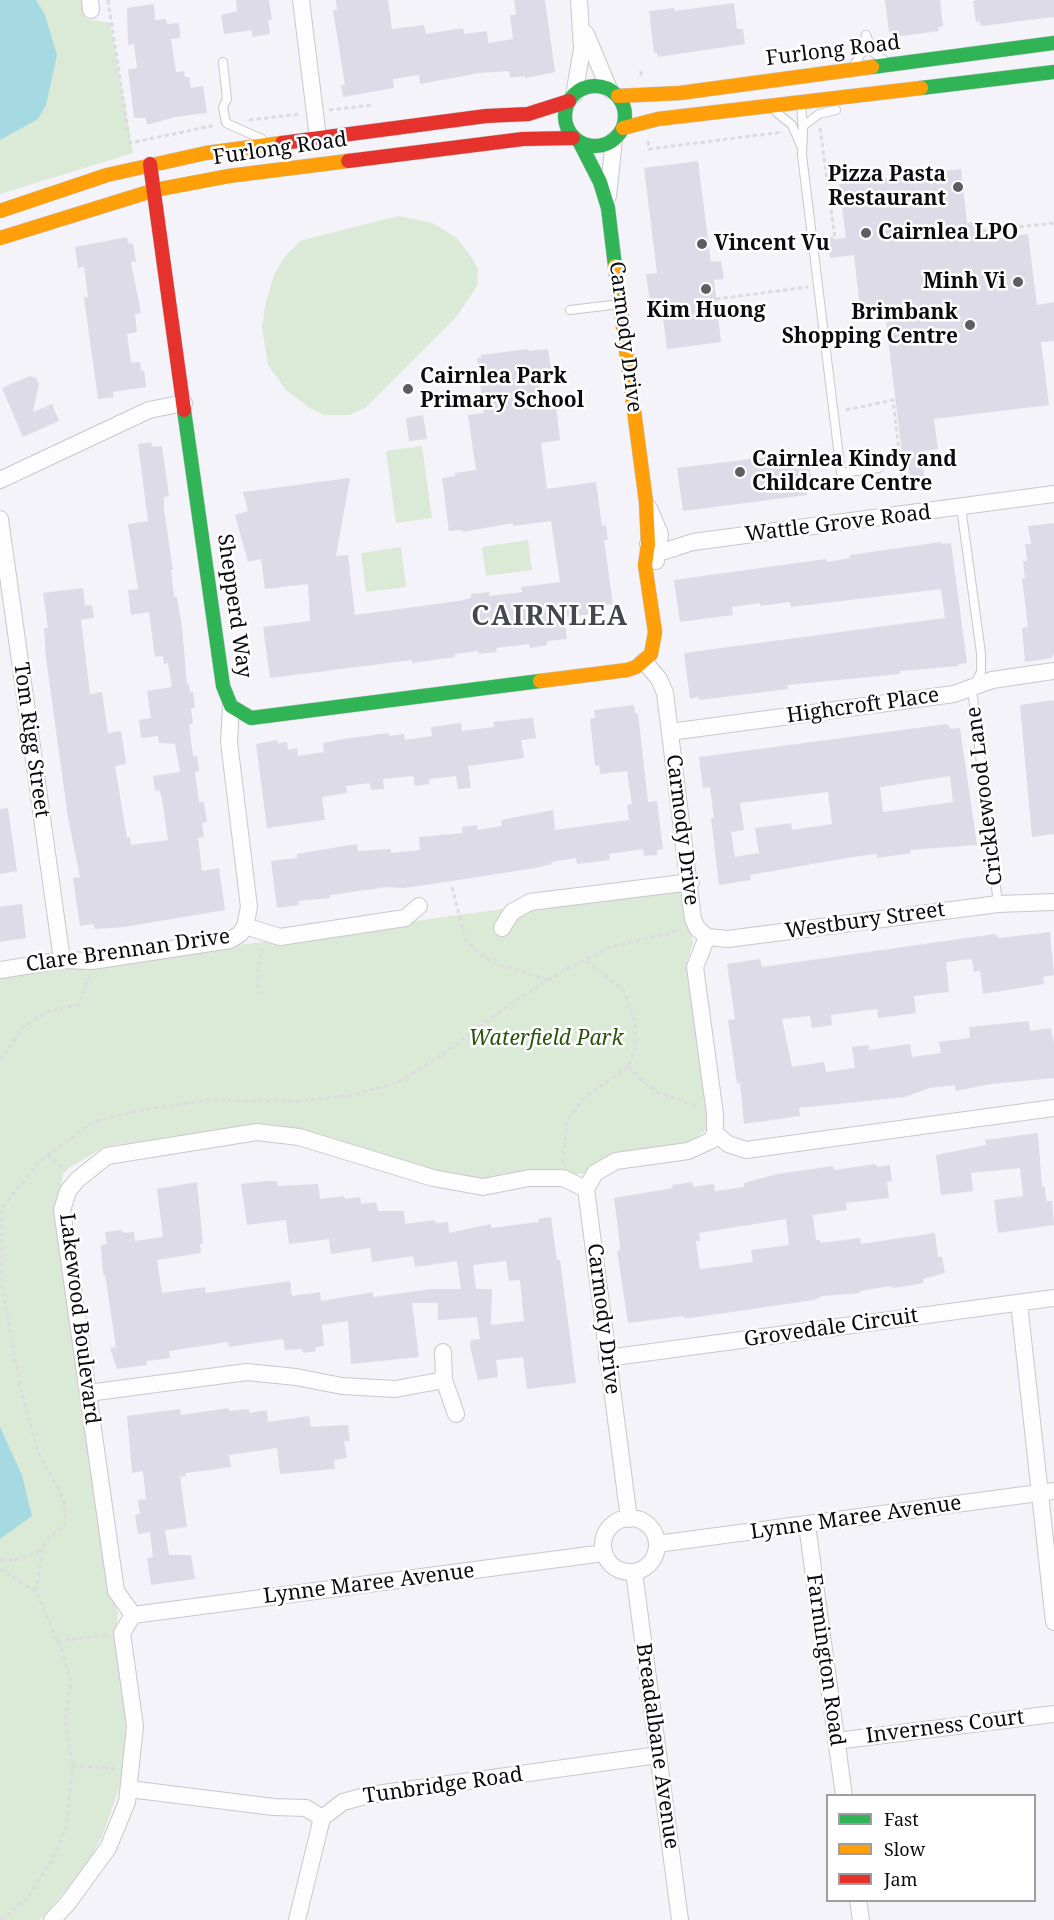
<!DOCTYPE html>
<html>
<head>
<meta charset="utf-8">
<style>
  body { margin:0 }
  #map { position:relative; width:1054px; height:1920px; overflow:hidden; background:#f3f3f9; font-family:"Noto Serif",serif }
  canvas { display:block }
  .legend { position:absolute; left:826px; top:1794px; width:210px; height:108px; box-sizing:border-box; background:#fff; border:2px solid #9e9e9f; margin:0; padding:8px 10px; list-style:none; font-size:18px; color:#0c0c10 }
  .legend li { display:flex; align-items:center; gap:12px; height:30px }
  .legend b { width:30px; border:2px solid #9e9e9f }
</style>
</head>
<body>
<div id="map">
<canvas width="1054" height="1920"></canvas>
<ul class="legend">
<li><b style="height:8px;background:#30b455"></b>Fast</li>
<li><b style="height:8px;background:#ff9f0a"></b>Slow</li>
<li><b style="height:8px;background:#e5322d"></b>Jam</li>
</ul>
</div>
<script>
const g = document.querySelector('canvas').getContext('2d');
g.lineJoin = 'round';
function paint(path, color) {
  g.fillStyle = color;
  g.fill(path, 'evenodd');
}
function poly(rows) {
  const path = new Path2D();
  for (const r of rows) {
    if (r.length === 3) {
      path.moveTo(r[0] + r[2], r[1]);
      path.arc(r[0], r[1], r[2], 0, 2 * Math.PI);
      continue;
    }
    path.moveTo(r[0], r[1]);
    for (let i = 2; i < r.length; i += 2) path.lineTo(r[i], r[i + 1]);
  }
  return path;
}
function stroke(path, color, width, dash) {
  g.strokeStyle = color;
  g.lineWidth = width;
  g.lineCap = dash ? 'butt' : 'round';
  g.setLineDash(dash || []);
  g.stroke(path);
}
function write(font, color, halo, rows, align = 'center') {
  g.font = font + ' "Noto Serif",serif';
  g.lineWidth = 5;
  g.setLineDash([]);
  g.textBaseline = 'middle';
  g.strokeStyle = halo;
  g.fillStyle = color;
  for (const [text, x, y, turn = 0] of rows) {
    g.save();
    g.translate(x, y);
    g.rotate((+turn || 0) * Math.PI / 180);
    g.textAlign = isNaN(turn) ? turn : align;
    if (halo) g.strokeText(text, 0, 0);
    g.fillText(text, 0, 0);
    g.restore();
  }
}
paint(poly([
  [0,0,83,0,86,19,110,23,133,153,0,194],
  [398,216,432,223,457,238,474,261,478,269,477,286,457,316,365,408,349,415,325,415,311,409,286,390,268,365,262,327,266,301,274,275,285,256,300,241],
  [422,446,432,518,396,523,386,451],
  [528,540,532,570,486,576,482,547],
  [401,547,406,587,366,592,361,553],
  [684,884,693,943,687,962,709,1122,706,1130,689,1142,616,1154,585,1174,527,1173,485,1181,438,1172,255,1124,104,1147,64,1171,56,1209,106,1579,118,1613,115,1639,126,1713,127,1765,104,1832,86,1867,40,1920,0,1920,0,978]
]), '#dbe9d7');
paint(poly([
  [0,0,36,0,45,15,57,55,46,105,38,119,0,140],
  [0,1427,22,1475,32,1516,0,1539]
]), '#a6dae3');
paint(poly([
  [236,0,269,0,272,20,268,20,270,34,252,37,252,30,224,34,221,15,237,11],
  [336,0,388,0,392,29,424,25,426,34,463,28,464,34,487,31,488,43,513,39,510,15,516,15,514,0,545,0,555,72,525,78,525,76,510,78,509,71,479,73,420,84,419,75,393,79,394,88,343,97,341,85,345,85,333,10,337,10],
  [885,0,940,0,943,26,938,27,939,31,894,37,893,32,889,32],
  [977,0,1054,0,1054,17,981,26,980,21,976,22,973,1],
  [734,3,737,29,743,29,745,44,658,57,657,53,654,53,649,11,674,8,675,11],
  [154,4,155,20,166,19,167,24,179,23,180,38,171,39,176,72,184,71,185,77,189,77,191,88,203,86,207,113,175,117,147,125,146,118,134,118,128,69,137,68,134,44,128,45,127,8],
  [698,161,711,262,721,261,724,279,714,280,721,342,667,349,661,302,650,303,646,274,657,273,644,168],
  [961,169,967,223,981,221,983,240,1028,234,1037,305,1054,302,1054,341,1041,342,1049,405,934,419,938,449,921,451,925,484,911,486,907,453,902,453,884,306,860,309,854,255,830,258,828,240,846,238,839,184],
  [127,237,128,243,133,244,136,262,131,262,141,313,135,314,137,332,127,334,131,363,140,362,141,371,144,370,146,387,113,392,114,397,98,399,84,298,88,297,84,267,78,268,75,247],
  [528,349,529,351,548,349,551,369,538,371,543,408,556,406,560,440,541,443,547,489,596,482,602,526,606,525,608,540,604,540,613,604,599,606,599,613,564,617,567,639,547,641,547,645,530,648,529,644,496,648,497,652,479,654,478,651,455,654,455,657,412,663,412,660,270,678,263,627,310,621,308,584,265,589,261,559,248,562,235,515,248,511,243,492,350,478,336,556,348,555,355,615,459,601,471,598,471,594,489,592,489,596,522,592,521,587,560,582,551,521,513,526,513,523,463,532,462,530,449,531,442,478,455,476,455,473,476,470,468,415,484,413,477,358,481,358,481,355],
  [30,376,36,378,39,384,33,412,52,404,59,421,23,437,2,388],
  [423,415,427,439,409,441,406,418],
  [151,442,152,447,162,446,169,496,164,497,164,510,173,570,171,570,174,597,177,597,182,627,187,684,189,684,190,692,193,692,195,708,191,708,193,724,189,724,193,756,197,756,199,771,195,772,199,802,204,802,207,822,202,823,204,837,198,838,202,871,219,868,225,910,124,927,95,929,93,924,80,926,73,878,80,877,68,818,46,658,44,628,48,628,43,593,83,588,85,606,92,605,94,618,81,620,90,694,102,692,108,733,121,731,126,764,115,766,127,838,130,837,131,845,168,840,162,799,159,790,155,791,153,776,180,772,175,744,159,743,158,736,141,738,139,720,151,718,147,691,172,687,168,663,164,664,163,656,155,657,149,612,131,615,128,590,138,589,128,524,148,521,138,444],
  [808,452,812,486,806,487,807,495,683,511,677,468],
  [1054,523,1054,653,1052,658,1025,662,1022,628,1028,627,1022,578,1025,578,1023,561,1027,561,1025,544,1031,544,1028,526],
  [941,542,941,544,951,543,967,663,958,664,959,666,900,671,900,674,787,685,788,689,699,700,699,697,690,699,684,653,945,618,941,589,791,607,790,602,760,606,760,603,732,607,733,615,680,622,674,580,826,559,827,562,839,560,850,558,850,555],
  [1054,700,1054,834,1032,837,1020,705],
  [634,705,635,713,638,713,648,802,657,801,663,849,657,850,657,855,644,856,643,849,609,854,610,860,577,864,576,858,551,862,552,864,535,868,452,881,404,888,387,887,330,895,330,898,298,901,299,905,277,908,271,861,297,858,297,854,357,844,358,851,391,849,391,853,420,850,419,837,463,833,462,827,477,825,477,830,502,826,501,820,553,810,555,830,629,820,627,805,632,804,627,771,600,774,599,765,595,766,590,719,595,718,594,710],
  [533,718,536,738,521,740,524,758,468,766,471,788,458,789,456,776,429,779,429,784,415,786,413,776,383,779,384,789,371,790,370,783,346,786,347,793,322,797,325,820,267,828,256,744,277,740,278,743,287,742,288,750,297,748,298,756,324,752,323,743,343,739,389,733,389,736,404,734,405,740,432,736,431,727,461,723,462,731,494,727,493,722],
  [947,724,951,729,960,728,977,845,910,850,911,853,877,858,877,854,852,857,750,875,751,880,719,885,711,818,714,818,710,787,703,788,699,757],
  [950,776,953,802,883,812,880,787],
  [828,792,832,824,792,830,791,823,755,828,759,853,735,857,731,832,744,830,740,803],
  [8,808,17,871,0,874,0,809],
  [22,904,26,938,0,942,0,907],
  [1050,932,1054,975,1043,977,1044,984,983,994,980,971,974,972,972,959,946,962,949,992,914,996,916,1013,878,1018,877,1009,831,1015,832,1025,812,1028,810,1016,782,1019,792,1067,824,1062,826,1072,855,1068,852,1047,869,1045,869,1050,910,1044,912,1057,941,1053,939,1042,970,1038,969,1027,1029,1021,1030,1031,1051,1028,1054,1043,1054,1078,991,1084,955,1091,955,1085,929,1088,905,1097,799,1108,800,1116,744,1124,740,1083,737,1084,728,1020,735,1019,727,964,760,959,762,967,995,934,999,938],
  [1038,1133,1042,1187,1045,1186,1046,1201,1052,1201,1054,1225,998,1233,994,1200,1023,1196,1020,1168,971,1173,973,1191,941,1195,936,1155,986,1145,985,1140],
  [876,1164,877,1167,890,1165,892,1181,887,1182,889,1198,846,1203,847,1210,813,1215,816,1240,820,1240,820,1243,860,1238,861,1244,935,1233,938,1257,942,1257,945,1273,923,1279,924,1283,907,1286,892,1288,892,1286,860,1291,860,1293,822,1296,814,1300,690,1318,684,1318,684,1316,628,1323,617,1251,620,1250,619,1236,614,1198,673,1188,672,1185,692,1182,693,1187,714,1184,715,1191,744,1187,744,1183,777,1174,833,1166,834,1170],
  [786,1219,789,1245,751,1250,753,1262,700,1269,696,1241,700,1241,699,1233],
  [265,1181,277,1181,278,1186,318,1184,320,1199,344,1196,345,1199,360,1197,361,1204,376,1202,378,1211,404,1211,405,1224,435,1220,435,1223,448,1222,449,1233,491,1224,491,1228,539,1222,538,1219,551,1217,557,1260,560,1260,576,1383,527,1389,523,1357,496,1360,498,1377,478,1380,470,1346,471,1340,480,1339,477,1317,438,1320,438,1303,412,1303,419,1357,351,1364,348,1321,322,1325,324,1346,315,1347,316,1351,303,1353,302,1349,285,1350,283,1339,229,1347,228,1342,169,1351,170,1358,147,1361,147,1365,117,1369,110,1348,116,1347,105,1275,103,1275,101,1245,107,1244,105,1232,122,1230,123,1233,134,1232,135,1241,163,1237,157,1189,197,1182,203,1244,200,1244,201,1253,157,1260,162,1293,205,1287,206,1293,290,1281,292,1296,320,1292,321,1301,373,1292,373,1297,432,1289,461,1289,457,1261,415,1267,413,1256,372,1262,370,1248,331,1254,329,1239,289,1244,286,1220,247,1225,241,1184],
  [506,1261,509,1281,520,1280,524,1321,491,1325,492,1289,476,1289,473,1265],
  [229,1408,229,1411,249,1409,249,1413,267,1410,268,1422,309,1416,311,1427,348,1425,350,1441,344,1441,347,1458,334,1460,335,1469,280,1474,277,1448,229,1455,231,1467,186,1473,186,1476,180,1477,187,1527,165,1530,169,1555,191,1555,195,1579,151,1585,147,1558,153,1557,150,1532,138,1534,135,1515,140,1514,138,1500,146,1499,143,1471,132,1473,127,1416,180,1409,181,1415]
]), '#dcdbe7');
const lane = poly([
  [866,35,874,53,885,61],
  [223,62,227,99,223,107,226,123,262,139],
  [853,67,862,52,866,35],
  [801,104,803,132,802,155,841,473,879,468],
  [776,112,792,125,801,146],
  [803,126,819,114,836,110],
  [570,310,620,304],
  [961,507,981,653,981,672,972,689,998,904]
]);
const street = poly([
  [90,0,91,10],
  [301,0,318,138],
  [586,34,609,89],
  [574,95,582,49,579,0],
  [608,196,614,140],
  [0,480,149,410,184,403],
  [649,508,660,534,656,561],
  [0,519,62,960],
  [648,544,659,551,665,551,693,542,1054,494],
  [670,732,954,694,992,680,1054,671],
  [245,926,280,937,405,918,419,906],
  [502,928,512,912,530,902,691,882],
  [707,937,728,939,998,904,1054,902],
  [0,970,62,960,92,961,230,940,240,934,245,926,249,907,229,742,231,706],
  [715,1133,728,1144,746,1150,1054,1108],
  [1019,1303,1054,1622],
  [443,1352,444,1380,456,1414],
  [607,1358,1054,1298],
  [88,1393,247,1372,296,1377,342,1386,395,1389,444,1380],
  [630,1545,27],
  [629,1519,586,1189,595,1173,616,1161,688,1151,712,1140,715,1133,715,1114,695,967,707,937,697,928,693,919,665,693,659,679,644,661],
  [807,1525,844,1796],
  [657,1544,1054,1491],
  [634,1572,680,1920],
  [133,1615,604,1553],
  [836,1741,1054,1714],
  [129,1789,274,1807,306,1808,322,1818,343,1802,369,1795,658,1755],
  [858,1900,861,1920],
  [52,1920,68,1903,108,1848,127,1802,135,1726,122,1633,133,1615,116,1591,62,1210,68,1191,77,1180,107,1156,257,1132,299,1137,433,1178,483,1187,529,1178,563,1178,586,1189],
  [297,1920,322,1818]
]);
const fast = poly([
  [872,67,1054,43],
  [595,116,30],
  [921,88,1054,72],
  [580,143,600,182,608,208,615,266],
  [184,410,223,686,231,706,251,718,540,681]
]);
const slow = poly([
  [618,96,680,93,872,67],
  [623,128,658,119,921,88],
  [0,211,107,175,206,153,282,143],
  [0,238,155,190,229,176,348,161],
  [540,681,627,670,636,667,651,654,655,632,645,565,648,544,646,502,615,266]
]);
const jam = poly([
  [282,143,486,116,528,114,569,101],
  [348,161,523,139,573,138],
  [150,164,184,410]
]);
stroke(lane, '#c8c8cc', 10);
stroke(street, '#c8c8cc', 18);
stroke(fast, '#c8c8cc', 15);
stroke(slow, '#c8c8cc', 15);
stroke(jam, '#c8c8cc', 15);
stroke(poly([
  [108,0,130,143,216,125],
  [641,71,641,78],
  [329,110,373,105],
  [249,120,299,114],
  [820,128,835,238,824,240],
  [648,141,649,149,783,132],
  [982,231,1054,223],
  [716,299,808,287],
  [846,410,893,400,904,493],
  [452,887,465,938,477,951,492,962,548,980],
  [259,995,257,972,262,949],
  [0,1060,24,1026,47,1012,79,1004,89,977],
  [629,1066,640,1079,657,1092,698,1107],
  [47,1155,66,1171],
  [563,1163,567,1120,584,1098,629,1066,635,1048,635,1021,624,991,586,960],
  [0,1560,16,1560,37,1553,42,1547],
  [0,1569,36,1592],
  [57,1641,108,1635],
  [73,1765,116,1769],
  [1,1920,26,1900,54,1857,66,1828,73,1765,65,1722,71,1682,62,1651,36,1592,44,1543,65,1524,64,1500,38,1452,21,1390,2,1285,2,1208,40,1161,93,1122,141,1110,207,1100,295,1101,350,1096,398,1082,442,1055,506,1007,561,972,608,948,681,930]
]), '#dcdcdf', 3, [4.5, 3]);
stroke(lane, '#fdfdfe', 8);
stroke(street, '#fdfdfe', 16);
stroke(fast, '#30b455', 14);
stroke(slow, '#ff9f0a', 14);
stroke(jam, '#e5322d', 14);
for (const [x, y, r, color] of [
  [958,187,6,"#5d5d62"],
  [866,233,6,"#5d5d62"],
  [702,244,6,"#5d5d62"],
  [1018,282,6,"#5d5d62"],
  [706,289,6,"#5d5d62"],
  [970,325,6,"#5d5d62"],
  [408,389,6,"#5d5d62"],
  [740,472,6,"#5d5d62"]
]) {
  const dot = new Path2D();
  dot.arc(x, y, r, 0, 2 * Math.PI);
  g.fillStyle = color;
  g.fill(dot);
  stroke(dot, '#fff', 2);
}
write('21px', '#0c0c10', '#fff', [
  ["Furlong Road",833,51,-7],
  ["Furlong Road",280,149,-8],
  ["Carmody Drive",625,337,83],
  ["Wattle Grove Road",838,524,-7],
  ["Shepperd Way",234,606,82],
  ["Highcroft Place",863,706,-8],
  ["Tom Rigg Street",31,740,82],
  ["Cricklewood Lane",985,796,-97],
  ["Carmody Drive",682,830,83],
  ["Westbury Street",865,921,-8],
  ["Clare Brennan Drive",128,951,-8],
  ["Lakewood Boulevard",79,1319,83],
  ["Carmody Drive",603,1319,83],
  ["Grovedale Circuit",831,1328,-8],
  ["Lynne Maree Avenue",856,1518,-8],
  ["Lynne Maree Avenue",369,1584,-7],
  ["Farmington Road",825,1660,82],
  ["Inverness Court",945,1727,-7],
  ["Breadalbane Avenue",657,1746,82],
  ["Tunbridge Road",443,1786,-8]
]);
write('bold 21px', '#0c0c10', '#fff', [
  ["Pizza Pasta",946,175,"right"],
  ["Restaurant",946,199,"right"],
  ["Cairnlea LPO",878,233],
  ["Vincent Vu",714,244],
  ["Minh Vi",1006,282,"right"],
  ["Kim Huong",706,311,"center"],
  ["Brimbank",958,313,"right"],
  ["Shopping Centre",958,337,"right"],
  ["Cairnlea Park",420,377],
  ["Primary School",420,401],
  ["Cairnlea Kindy and",752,460],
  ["Childcare Centre",752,484]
], 'left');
write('italic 21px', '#2c530e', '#fff', [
  ["Waterfield Park",546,1039]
]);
g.letterSpacing = '1.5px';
write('bold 27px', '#45464f', '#fff', [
  ["CAIRNLEA",550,617]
]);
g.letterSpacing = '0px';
</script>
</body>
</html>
